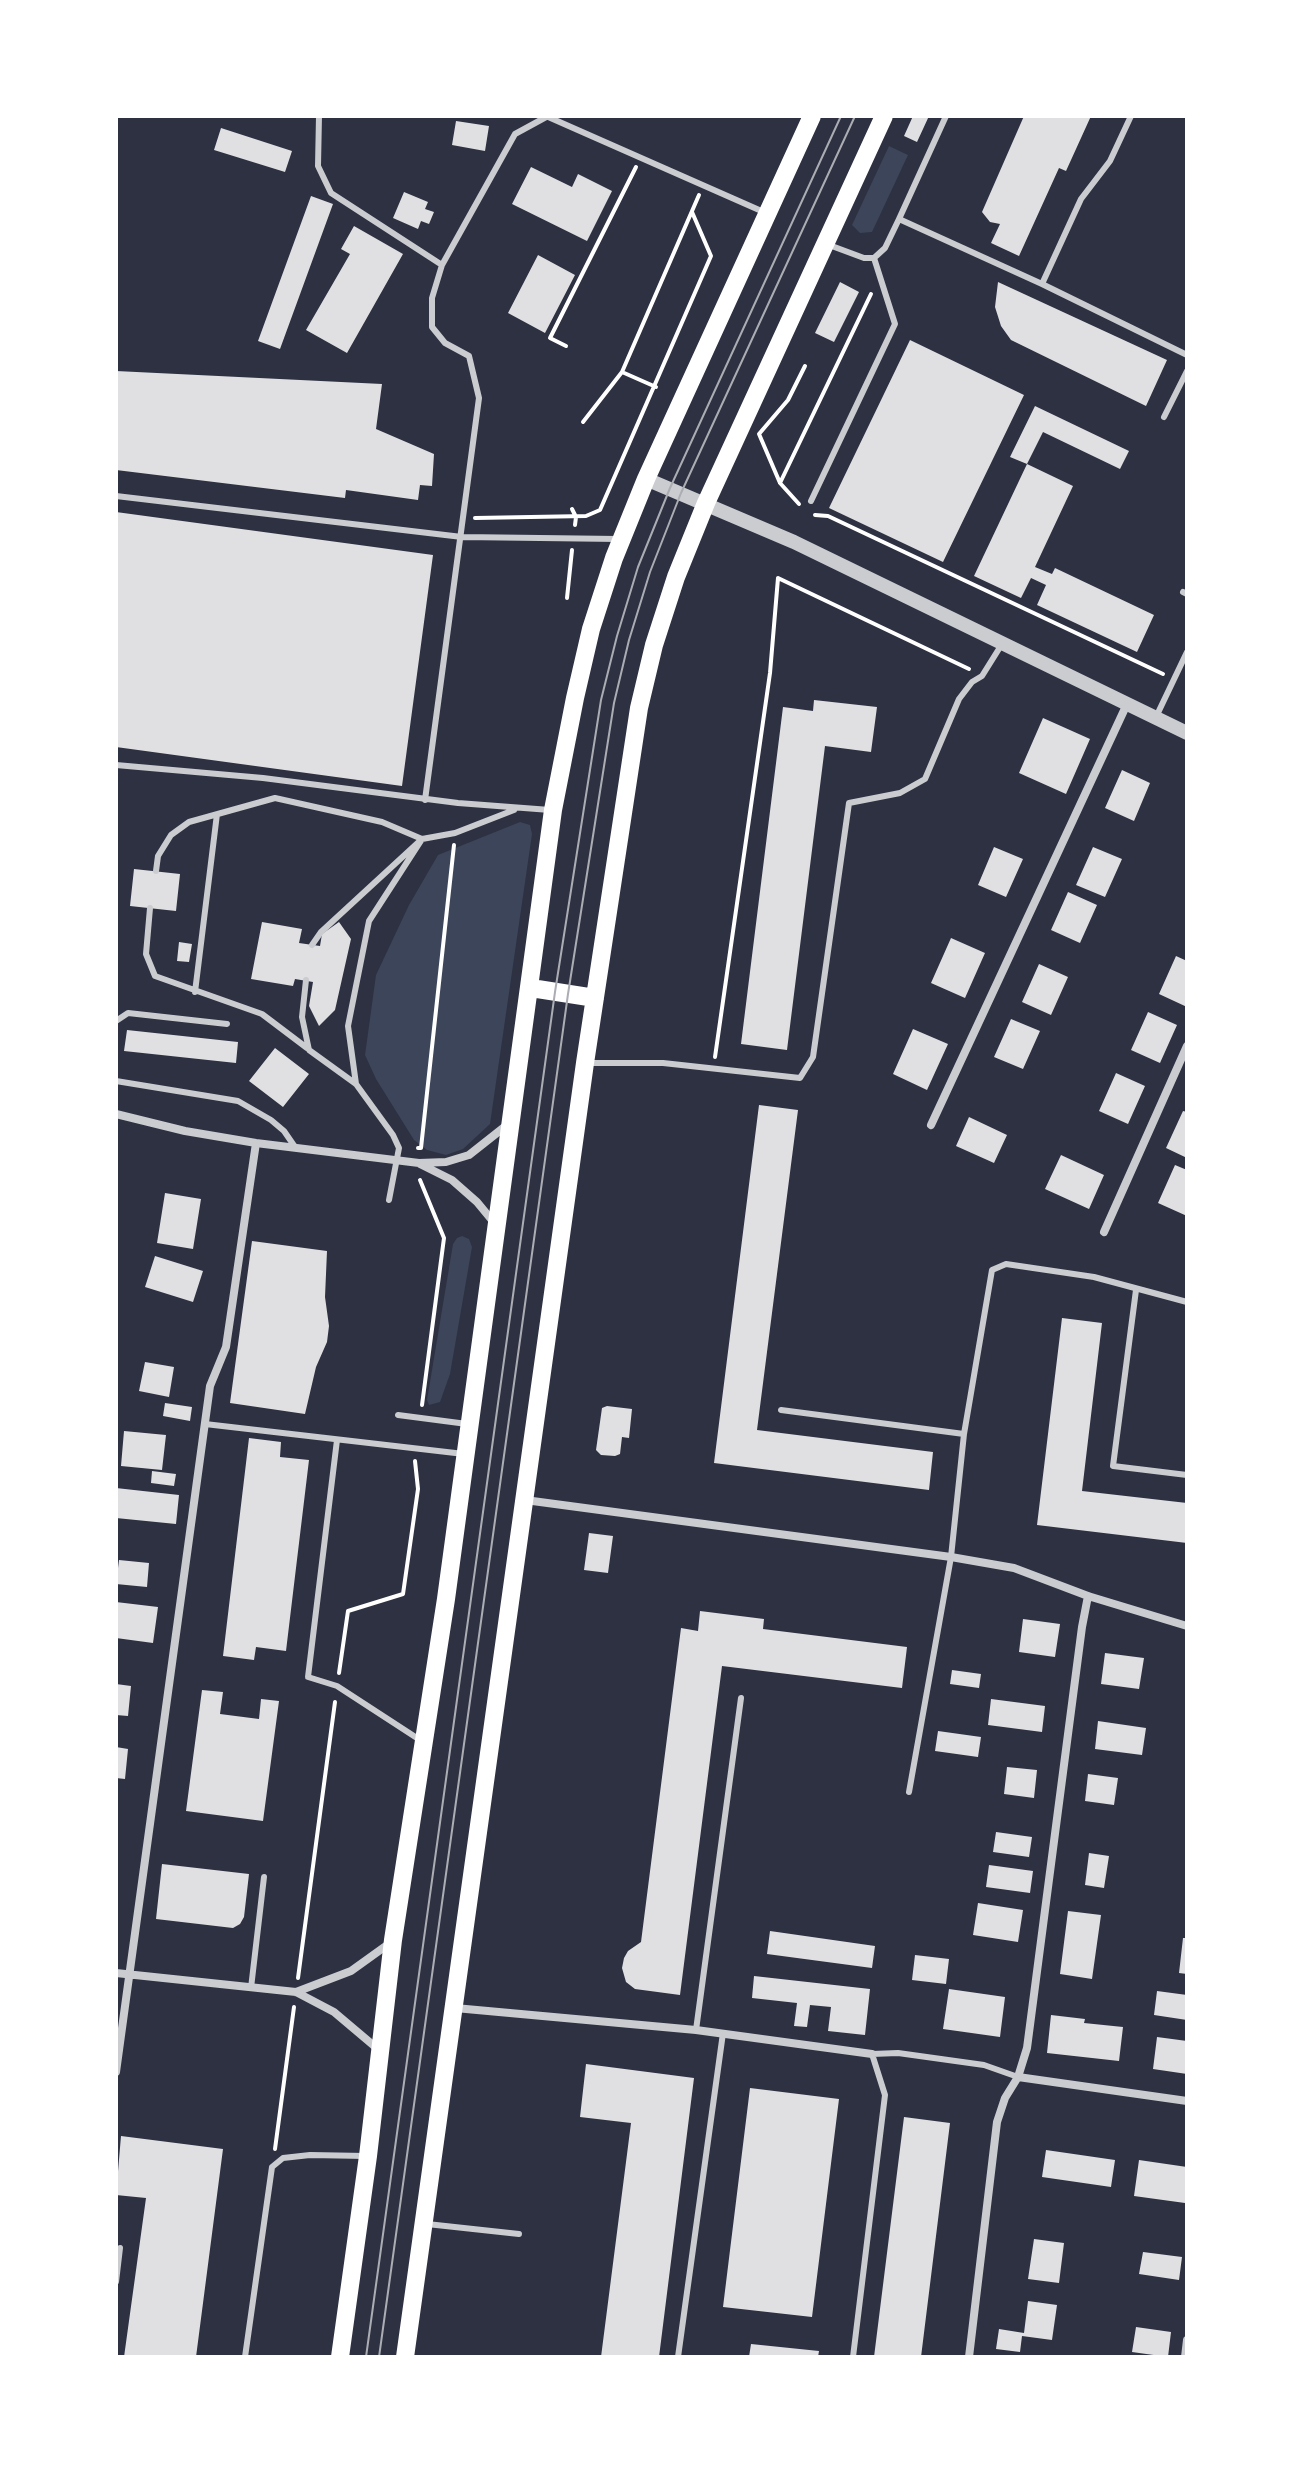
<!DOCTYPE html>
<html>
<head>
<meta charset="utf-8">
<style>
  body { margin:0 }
  #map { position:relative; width:1303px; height:2473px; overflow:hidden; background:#2d3142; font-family:"Open Sans",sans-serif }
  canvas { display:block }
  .frame { position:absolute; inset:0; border:118px solid #fff; pointer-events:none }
</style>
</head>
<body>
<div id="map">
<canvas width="1303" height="2473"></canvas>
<div class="frame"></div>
</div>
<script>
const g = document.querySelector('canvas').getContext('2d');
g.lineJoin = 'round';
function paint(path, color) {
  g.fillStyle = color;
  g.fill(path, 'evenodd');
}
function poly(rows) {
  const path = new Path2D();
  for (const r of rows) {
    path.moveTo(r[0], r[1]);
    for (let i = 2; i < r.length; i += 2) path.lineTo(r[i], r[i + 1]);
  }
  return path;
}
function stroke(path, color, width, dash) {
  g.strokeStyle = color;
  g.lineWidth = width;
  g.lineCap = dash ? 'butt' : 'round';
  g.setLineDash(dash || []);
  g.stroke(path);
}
paint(poly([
  [889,146,908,155,872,232,860,233,852,225],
  [520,822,530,825,532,834,490,1124,463,1149,446,1155,427,1150,414,1140,376,1079,365,1055,376,975,409,905,438,855],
  [462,1236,469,1239,472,1247,450,1374,440,1402,429,1405,427,1400,453,1244,457,1238]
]), '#3c4559');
paint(poly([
  [913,116,929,116,917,142,904,136],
  [1024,116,1091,116,1066,171,1059,168,1019,256,991,243,1000,224,990,222,982,212],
  [456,121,489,126,485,151,452,145],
  [221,128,292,151,285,172,214,150],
  [531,167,572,187,578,174,612,191,587,241,512,204],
  [404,192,428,202,425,209,434,212,429,224,421,221,418,229,393,218],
  [311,196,333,204,280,349,258,341],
  [354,226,403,254,347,353,306,330,350,254,341,249],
  [538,255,575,275,545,333,508,313],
  [840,282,859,292,834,342,815,333],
  [998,282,1167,360,1146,406,1011,340,1001,326,995,307],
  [910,340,1024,395,943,562,829,508],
  [116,371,382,384,376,429,434,454,432,486,420,485,418,500,346,490,345,498,116,470],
  [1035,406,1129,451,1120,469,1043,432,1027,464,1010,457],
  [1027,464,1073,486,1035,567,1052,574,1055,568,1154,615,1137,652,1037,605,1046,585,1031,578,1021,598,974,576],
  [116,512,433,555,402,786,116,747],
  [814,700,877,707,871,752,825,746,787,1050,741,1044,783,707,813,711],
  [1043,718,1090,739,1066,794,1019,773],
  [1122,770,1150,783,1134,821,1105,808],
  [994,847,1023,859,1006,897,978,885],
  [1093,847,1122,859,1105,897,1076,885],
  [134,869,180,874,176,911,130,906],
  [1068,892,1097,905,1080,943,1051,930],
  [262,922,302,929,299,943,320,946,322,934,339,922,351,939,335,1010,319,1026,309,1006,313,982,295,979,293,986,251,979],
  [951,938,985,953,965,998,931,983],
  [179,942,192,944,189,962,177,961],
  [1176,956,1187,961,1187,1007,1159,994],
  [1039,964,1068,977,1051,1015,1022,1002],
  [1148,1012,1177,1025,1160,1063,1131,1050],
  [1011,1019,1040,1031,1023,1069,994,1057],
  [913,1029,948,1044,927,1090,893,1074],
  [127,1030,238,1042,236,1063,124,1051],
  [275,1048,309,1074,283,1107,249,1081],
  [1116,1073,1145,1086,1128,1124,1099,1111],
  [759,1105,798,1110,757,1430,933,1452,929,1490,714,1463],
  [1183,1111,1187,1112,1187,1158,1166,1148],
  [969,1117,1007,1135,994,1163,956,1146],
  [1061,1155,1104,1175,1089,1209,1045,1189],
  [1175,1165,1187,1170,1187,1216,1158,1203],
  [165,1193,201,1199,193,1249,157,1243],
  [252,1241,327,1251,325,1297,329,1326,327,1342,316,1367,305,1414,230,1403],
  [155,1256,203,1271,193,1302,145,1287],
  [1062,1318,1102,1323,1082,1491,1187,1503,1187,1543,1037,1525],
  [145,1362,174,1367,169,1397,139,1391],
  [165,1403,192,1407,190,1421,163,1416],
  [607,1406,632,1409,629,1438,622,1437,620,1454,615,1456,601,1455,596,1450,602,1408],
  [124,1431,166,1435,162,1470,121,1466],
  [249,1438,281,1442,280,1457,309,1460,286,1651,256,1647,254,1660,223,1656],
  [152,1471,176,1474,174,1486,151,1483],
  [116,1488,179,1495,176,1524,116,1518],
  [589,1533,613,1536,608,1573,584,1570],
  [119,1560,149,1563,147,1587,116,1584],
  [116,1602,158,1607,153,1643,116,1638],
  [700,1611,764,1619,763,1629,907,1647,902,1688,722,1666,680,1995,635,1989,626,1982,622,1968,624,1958,628,1951,641,1942,681,1628,698,1631],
  [1023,1619,1060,1624,1055,1657,1019,1652],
  [1105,1653,1144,1658,1139,1689,1101,1684],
  [952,1670,981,1674,979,1688,950,1684],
  [116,1684,131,1686,128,1716,116,1715],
  [202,1690,223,1692,220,1714,259,1719,261,1699,279,1701,263,1821,186,1811],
  [991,1699,1045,1706,1042,1732,988,1725],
  [1098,1721,1146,1728,1142,1755,1095,1749],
  [938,1731,981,1737,978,1757,935,1751],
  [116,1747,128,1749,125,1779,116,1778],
  [1007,1767,1037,1770,1034,1798,1004,1794],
  [1088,1774,1118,1778,1114,1805,1085,1801],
  [996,1832,1032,1837,1029,1857,993,1852],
  [1089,1853,1109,1856,1104,1888,1085,1885],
  [162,1864,249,1874,244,1917,240,1924,233,1928,156,1919],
  [989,1865,1033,1871,1030,1893,986,1887],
  [978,1903,1023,1910,1018,1942,973,1935],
  [1068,1911,1101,1915,1092,1979,1060,1974],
  [770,1931,875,1946,872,1968,767,1954],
  [1183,1938,1187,1938,1187,1974,1179,1973],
  [915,1955,949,1959,946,1984,912,1980],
  [754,1976,870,1989,865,2035,828,2031,831,2007,810,2005,807,2027,794,2026,797,2003,752,1998],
  [949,1989,1005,1997,1000,2037,943,2029],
  [1157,1991,1187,1995,1187,2020,1154,2015],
  [1051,2015,1085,2019,1084,2023,1123,2027,1119,2061,1047,2053],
  [1157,2037,1187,2041,1187,2074,1153,2069],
  [586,2064,694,2078,659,2357,601,2357,631,2123,580,2117],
  [750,2088,839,2099,812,2317,723,2307],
  [904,2117,950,2123,921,2357,874,2357],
  [121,2136,223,2149,196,2357,124,2357,146,2198,116,2195],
  [1046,2150,1115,2160,1111,2187,1042,2177],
  [1139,2160,1187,2167,1185,2203,1134,2196],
  [1034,2239,1064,2243,1059,2283,1028,2279],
  [1143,2252,1182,2257,1179,2280,1139,2274],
  [1028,2301,1057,2305,1052,2340,1022,2336,1020,2352,996,2349,999,2329,1024,2333],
  [1136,2327,1171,2332,1168,2357,1132,2352],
  [751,2344,819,2351,818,2357,749,2357]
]), '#e0e0e3');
stroke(poly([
  [566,346,550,338,636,167],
  [656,387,622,372,699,195],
  [583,422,622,372],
  [780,483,871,294],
  [799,504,780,483,759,434,788,400,805,366],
  [572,509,576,517,575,525],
  [815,515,828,516,1163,674],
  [475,518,586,516,600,510,711,256,692,212],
  [567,598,572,550],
  [715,1057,770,673,778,578,969,669],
  [418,1148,421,1148,454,845],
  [420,1180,444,1238,422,1405],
  [339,1673,348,1611,403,1594,418,1489,415,1461],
  [298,1978,335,1702],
  [275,2149,294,2007]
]), '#fff', 4);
stroke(poly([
  [319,116,318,166,331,193,442,265],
  [546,116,766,213],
  [899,219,946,116],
  [829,245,864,258,874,258,885,248,899,219,1042,284,1187,355],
  [1042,284,1081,199,1110,161,1131,116],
  [1164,417,1187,371],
  [116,496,462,537,618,539],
  [811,501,895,324,874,258],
  [1183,592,1187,594],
  [1156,717,1187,652],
  [116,765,263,778,458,803,550,810],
  [425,800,479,398,469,356,445,343,432,327,432,298,442,265,515,134,548,116],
  [156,871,158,856,171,835,189,822,275,798,382,822,422,839],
  [150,908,146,954,155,976,262,1014,307,1048],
  [312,945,321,932,422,839,455,833,514,810],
  [306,980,302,1017,309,1050,356,1084,393,1135,399,1148,389,1200],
  [195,992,217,814],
  [116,1021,128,1013,227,1024],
  [588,1063,663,1063,800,1078,813,1057,849,803,900,793,925,779,959,699,972,682,982,676,1002,644],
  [116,1081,238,1101,271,1120,284,1131,295,1147],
  [356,1084,348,1026,369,921,422,839],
  [1136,1290,1113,1466,1187,1475],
  [781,1410,964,1434],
  [398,1415,467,1424],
  [205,1424,464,1454],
  [337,1440,308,1677,337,1686,420,1740],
  [909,1792,951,1557,964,1434,992,1270,1006,1264,1094,1277,1187,1302],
  [251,1988,264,1877],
  [696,2030,741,1698],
  [427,2224,519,2234],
  [116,2282,120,2248],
  [245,2357,272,2167,283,2158,310,2155,366,2156],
  [678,2357,723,2033],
  [853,2357,885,2095,872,2054,898,2053,984,2065,1018,2077]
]), '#caccd0', 6);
stroke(poly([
  [116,1114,185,1131,256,1143,419,1163,446,1162,469,1155,507,1125],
  [931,1125,1127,704],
  [420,1164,452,1180,477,1202,496,1225],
  [1104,1232,1187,1046],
  [525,1500,951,1557,1014,1568,1088,1596,1187,1626],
  [116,1973,296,1992,334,2012,379,2050],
  [296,1992,351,1971,390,1943],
  [455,2008,696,2030,872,2054],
  [116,2072,210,1386,226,1347,256,1143],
  [1018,2077,1187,2101],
  [969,2357,997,2122,1005,2098,1018,2077,1027,2048,1082,1627,1088,1596],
  [1185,2357,1187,2340]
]), '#caccd0', 8);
stroke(poly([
  [646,479,794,542,1187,733]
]), '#caccd0', 14);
stroke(poly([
  [531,988,595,998],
  [340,2357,368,2156,393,1940,446,1599,553,810,575,698,591,629,614,558,646,479,812,116],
  [405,2357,585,1063,639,708,654,645,676,577,706,503,884,116]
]), '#fff', 18);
stroke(poly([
  [366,2357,555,992,601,700,617,636,638,567,670,488,841,116],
  [379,2357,568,994,614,703,629,640,650,572,681,493,855,116]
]), '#abadb3', 2);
</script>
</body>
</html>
